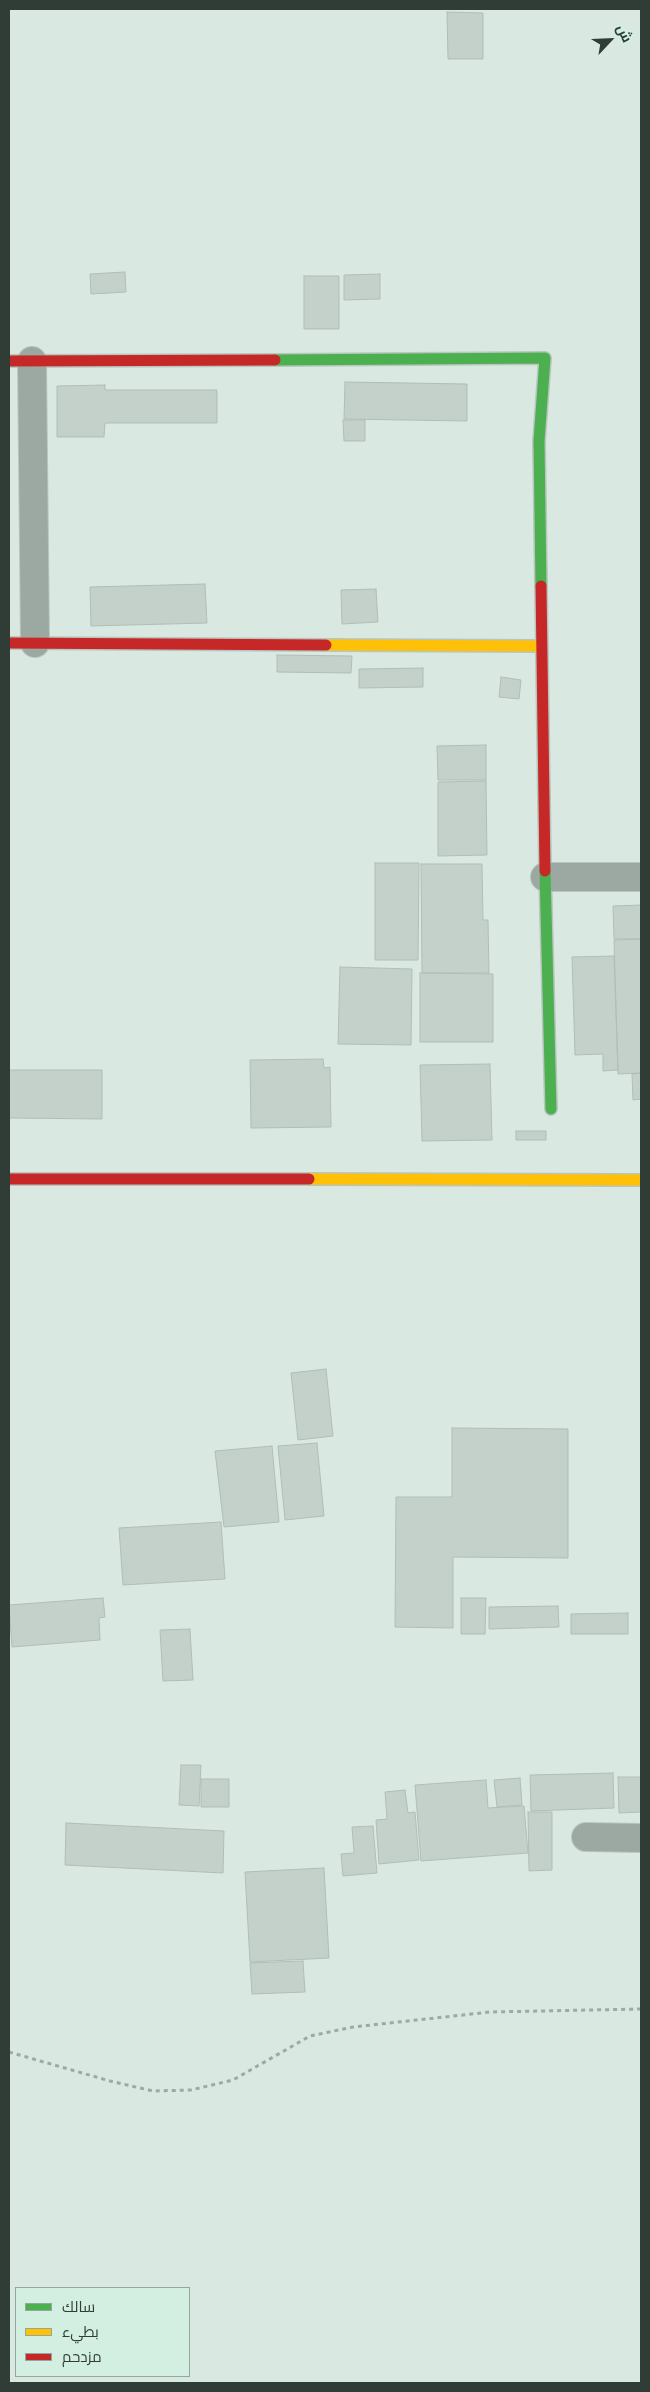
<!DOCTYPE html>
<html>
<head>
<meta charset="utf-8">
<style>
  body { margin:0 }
  #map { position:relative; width:650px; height:2392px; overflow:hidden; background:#d9e9e1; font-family:"Nunito Sans",Cairo,sans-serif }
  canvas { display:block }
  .frame { position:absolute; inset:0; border:10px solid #303c36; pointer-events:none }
  .legend { position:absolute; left:15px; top:2287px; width:175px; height:90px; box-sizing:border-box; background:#d3efe1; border:1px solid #92a79d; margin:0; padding:6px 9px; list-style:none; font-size:15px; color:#303c36 }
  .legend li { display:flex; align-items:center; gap:10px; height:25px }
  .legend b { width:25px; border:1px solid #92a79d }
  .north { position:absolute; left:585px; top:15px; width:50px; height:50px; -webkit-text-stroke:4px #d3efe1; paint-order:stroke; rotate:65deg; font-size:14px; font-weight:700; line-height:20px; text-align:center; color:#303c36 }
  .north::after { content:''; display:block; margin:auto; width:18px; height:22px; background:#303c36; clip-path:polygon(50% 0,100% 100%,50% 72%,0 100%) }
</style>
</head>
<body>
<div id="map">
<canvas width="650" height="2392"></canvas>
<div class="frame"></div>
<ul class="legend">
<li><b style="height:6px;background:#4caf50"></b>سالك</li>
<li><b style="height:6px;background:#ffc107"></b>بطيء</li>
<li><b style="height:6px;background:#c62828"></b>مزدحم</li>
</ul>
<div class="north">ش</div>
</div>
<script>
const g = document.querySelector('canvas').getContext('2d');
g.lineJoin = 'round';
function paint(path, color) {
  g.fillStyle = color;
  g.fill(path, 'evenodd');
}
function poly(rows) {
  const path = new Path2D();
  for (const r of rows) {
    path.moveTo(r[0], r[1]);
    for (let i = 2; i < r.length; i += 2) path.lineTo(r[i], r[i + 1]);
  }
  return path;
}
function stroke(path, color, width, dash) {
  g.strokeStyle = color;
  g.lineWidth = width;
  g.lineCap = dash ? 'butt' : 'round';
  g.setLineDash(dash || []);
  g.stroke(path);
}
const building = poly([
  [447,12,483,13,483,59,448,59,447,12],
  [125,272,126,292,91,294,90,274,125,272],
  [380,274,380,299,344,300,344,275,380,274],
  [304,276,339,276,339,329,304,329,304,276],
  [345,382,467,384,467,421,344,419,345,382],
  [105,385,105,390,217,390,217,423,105,423,104,437,57,437,57,386,105,385],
  [343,420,365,420,365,441,344,441,343,420],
  [205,584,207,623,91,626,90,587,205,584],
  [376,589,378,622,342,624,341,590,376,589],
  [277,655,352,656,351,673,277,672,277,655],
  [423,668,423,687,359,688,359,669,423,668],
  [501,677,521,680,519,699,499,697,501,677],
  [486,745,486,780,438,780,437,746,486,745],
  [486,781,487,855,438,856,438,782,486,781],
  [375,863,419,863,418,960,375,960,375,863],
  [421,864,482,864,483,920,488,920,489,973,422,973,421,864],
  [641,905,641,939,614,939,613,906,641,905],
  [641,939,641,1073,618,1074,614,940,641,939],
  [614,956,618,1070,603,1071,603,1054,575,1055,572,957,614,956],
  [340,967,412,969,411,1045,338,1044,340,967],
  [420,973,493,974,493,1042,420,1042,420,973],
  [323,1059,324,1068,330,1067,331,1127,251,1128,250,1060,323,1059],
  [490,1064,492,1140,422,1141,420,1065,490,1064],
  [9,1070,102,1070,102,1119,9,1118,9,1070],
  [641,1073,641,1099,633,1100,632,1074,641,1073],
  [516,1131,546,1131,546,1140,516,1140,516,1131],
  [326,1369,333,1436,298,1440,291,1373,326,1369],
  [452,1428,568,1429,568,1558,453,1557,453,1628,395,1627,396,1497,452,1497,452,1428],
  [317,1443,324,1516,285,1520,278,1446,317,1443],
  [272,1446,279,1522,224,1527,215,1451,272,1446],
  [221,1522,225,1579,123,1585,119,1528,221,1522],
  [103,1598,105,1617,99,1618,100,1640,12,1647,9,1605,103,1598],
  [461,1598,486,1598,485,1634,461,1634,461,1598],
  [558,1606,559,1627,489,1629,489,1607,558,1606],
  [628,1613,628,1634,571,1634,571,1614,628,1613],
  [190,1629,193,1680,163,1681,160,1630,190,1629],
  [181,1765,201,1765,199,1806,179,1805,181,1765],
  [613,1773,614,1808,531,1811,530,1775,613,1773],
  [618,1777,641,1777,641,1812,619,1813,618,1777],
  [520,1778,522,1805,497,1807,494,1780,520,1778],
  [201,1779,229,1779,229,1807,201,1807,201,1779],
  [486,1780,488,1808,524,1806,528,1853,421,1861,415,1785,486,1780],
  [405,1790,408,1813,415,1812,419,1860,379,1864,376,1820,387,1819,385,1792,405,1790],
  [528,1812,552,1812,552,1870,529,1871,528,1812],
  [66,1823,224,1831,223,1873,65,1865,66,1823],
  [373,1826,377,1873,343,1876,341,1854,354,1853,352,1827,373,1826],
  [324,1868,329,1958,250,1962,245,1872,324,1868],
  [303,1961,305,1992,252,1994,250,1963,303,1961]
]);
paint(building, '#c4d1cb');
stroke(building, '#b1bdb7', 1);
const street = poly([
  [32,361,35,643],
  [545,877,641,877],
  [586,1837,641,1838]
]);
const fast = poly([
  [275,360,545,358,539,441,541,586],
  [545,871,551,1109]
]);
const slow = poly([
  [326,645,541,646],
  [309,1179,641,1180]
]);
const jam = poly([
  [9,361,275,360],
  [541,586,545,871],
  [9,643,326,645],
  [9,1179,309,1179]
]);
stroke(street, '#b9c5bf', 30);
stroke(fast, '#b9c5bf', 14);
stroke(slow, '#b9c5bf', 14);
stroke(jam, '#b9c5bf', 14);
stroke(poly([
  [9,2052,110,2081,153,2091,191,2090,233,2080,310,2036,353,2027,490,2012,641,2009]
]), '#9ea9a4', 3, [4, 4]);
stroke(street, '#9ca8a2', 28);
stroke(fast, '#4caf50', 11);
stroke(slow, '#ffc107', 11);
stroke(jam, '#c62828', 11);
</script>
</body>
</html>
